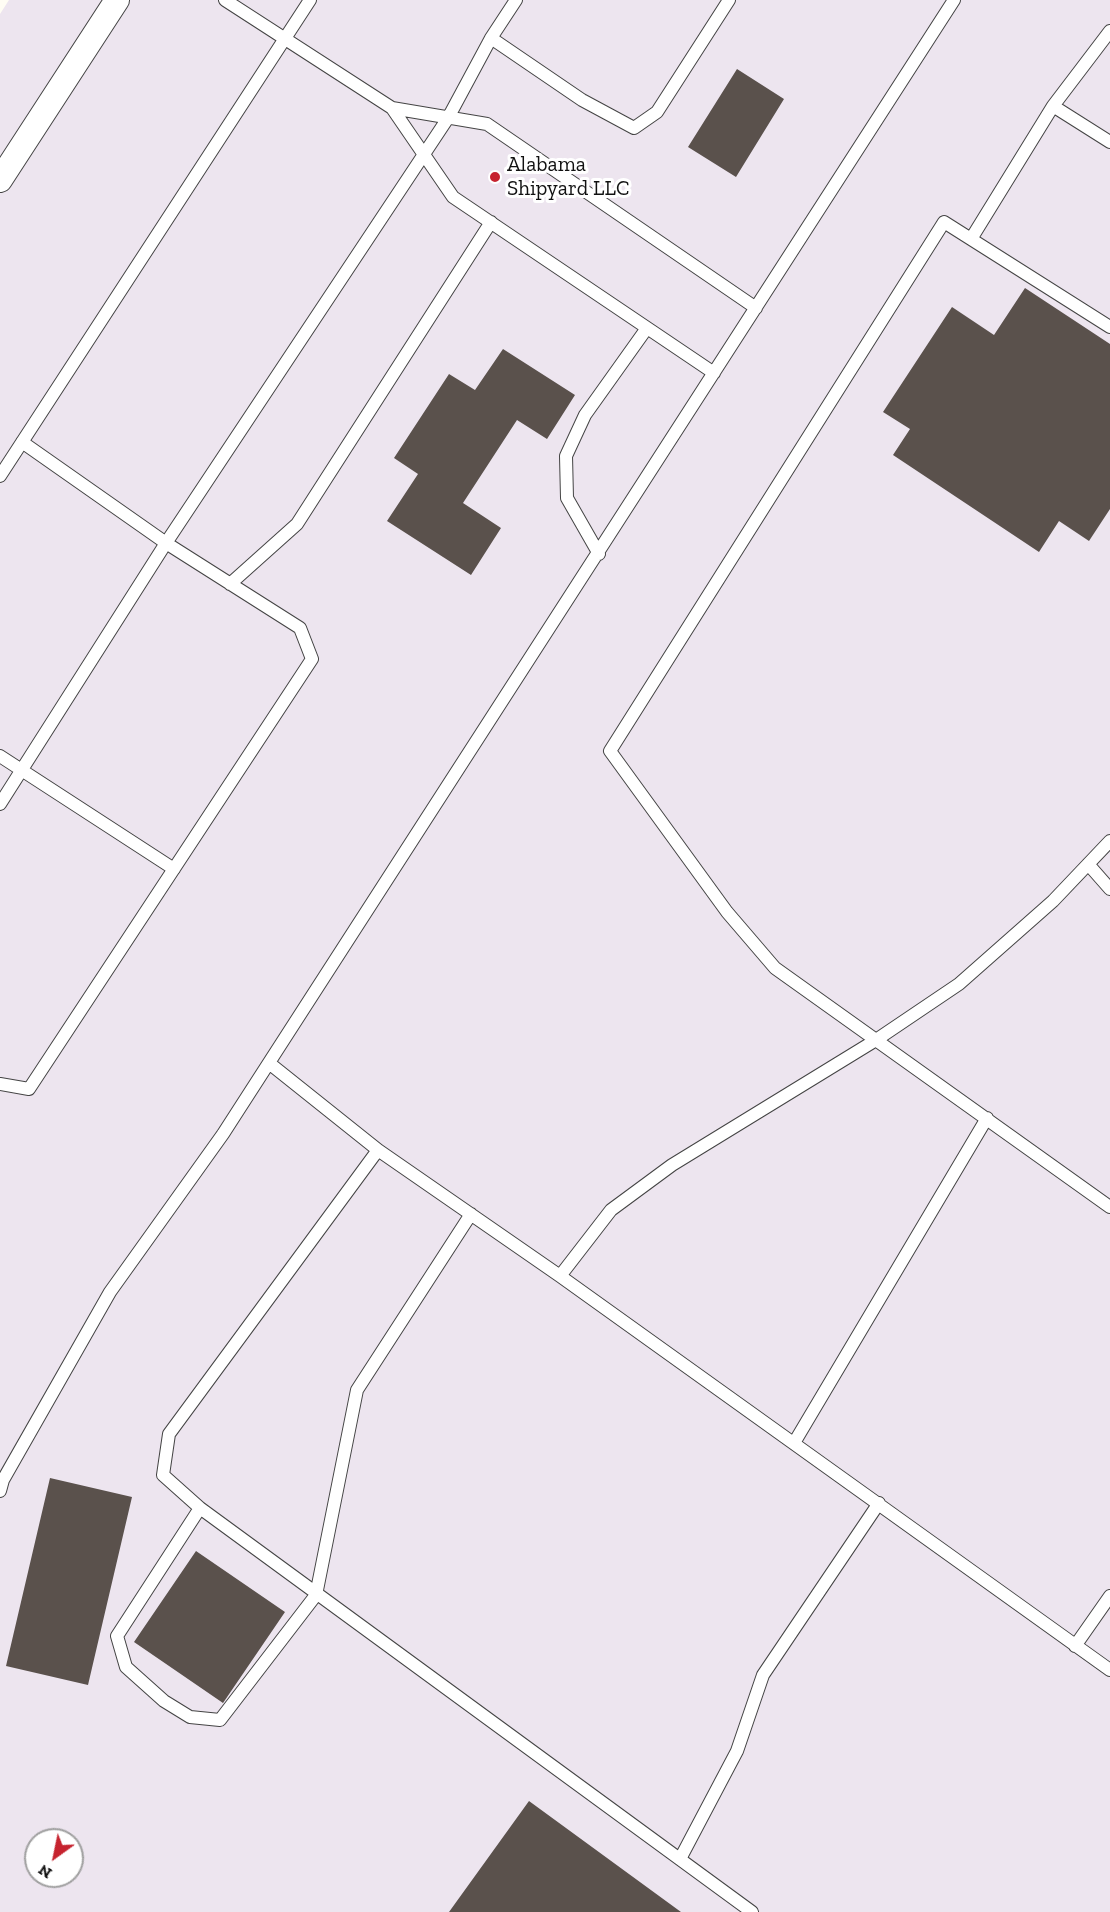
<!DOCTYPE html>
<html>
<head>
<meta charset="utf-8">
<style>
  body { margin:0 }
  #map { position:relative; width:1110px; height:1912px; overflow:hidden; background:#fffdf4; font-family:"Zilla Slab",serif }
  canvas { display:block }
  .north { position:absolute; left:24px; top:1828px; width:60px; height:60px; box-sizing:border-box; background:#fff; border:2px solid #a0a0a0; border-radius:50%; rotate:213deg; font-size:16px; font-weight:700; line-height:24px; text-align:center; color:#111 }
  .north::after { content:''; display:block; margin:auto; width:21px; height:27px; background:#c6232f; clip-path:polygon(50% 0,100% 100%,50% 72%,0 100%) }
</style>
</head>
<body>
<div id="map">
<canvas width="1110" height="1912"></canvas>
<div class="north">N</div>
</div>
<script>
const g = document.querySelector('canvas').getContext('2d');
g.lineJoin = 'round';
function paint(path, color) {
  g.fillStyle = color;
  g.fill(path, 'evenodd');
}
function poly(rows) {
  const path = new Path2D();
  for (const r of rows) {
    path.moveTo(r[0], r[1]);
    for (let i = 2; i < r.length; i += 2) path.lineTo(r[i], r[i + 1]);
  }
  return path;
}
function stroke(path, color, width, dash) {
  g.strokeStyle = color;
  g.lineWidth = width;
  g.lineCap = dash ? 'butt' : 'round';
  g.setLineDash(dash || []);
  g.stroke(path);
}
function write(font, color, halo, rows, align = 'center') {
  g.font = font + ' "Zilla Slab",serif';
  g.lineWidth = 6;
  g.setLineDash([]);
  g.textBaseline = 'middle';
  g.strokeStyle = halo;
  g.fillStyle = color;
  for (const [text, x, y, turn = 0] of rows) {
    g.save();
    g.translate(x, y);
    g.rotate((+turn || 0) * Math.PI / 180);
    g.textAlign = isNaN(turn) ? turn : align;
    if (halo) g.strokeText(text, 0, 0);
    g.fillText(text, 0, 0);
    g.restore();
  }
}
paint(poly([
  [9,0,1110,0,1110,1912,0,1912,0,14],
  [36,1840,72,1840,72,1876,36,1876]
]), '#ede5ef');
paint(poly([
  [737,69,784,99,736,177,688,147],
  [1025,288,1110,344,1110,509,1089,541,1059,521,1039,552,893,455,910,429,883,412,952,307,994,335],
  [503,349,575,395,547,439,517,420,463,503,501,528,471,575,387,521,418,474,394,458,449,374,475,390],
  [50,1478,132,1497,88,1685,6,1666],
  [196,1551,285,1612,223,1703,134,1642],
  [529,1801,681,1912,449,1912]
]), '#5a514c');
const service = poly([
  [225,0,392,108,487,124,756,308],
  [491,38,582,100,634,128,657,112,729,0],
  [1053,106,1110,142],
  [392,108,453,197,714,373],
  [971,239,1053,106,1110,31],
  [1110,327,944,222,610,751,727,912,775,968,1110,1207],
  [0,476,310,0],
  [599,554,567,498,566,456,585,415,647,328],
  [230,584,297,524,491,222],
  [0,756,174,869],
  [0,804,166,543,448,118,491,38,516,0],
  [1088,864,1110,889],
  [269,1063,378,1150,560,1276,1110,1670],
  [0,1084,29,1089,312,659,300,628,166,543,22,442],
  [378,1150,169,1434,163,1475,200,1508,752,1912],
  [560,1276,611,1210,672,1165,876,1040,959,984,1053,901,1110,841],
  [794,1443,987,1118],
  [0,1491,3,1480,110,1292,223,1134,954,0],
  [200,1508,117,1636,126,1667,164,1701,190,1717,220,1720,316,1595,357,1390,471,1214],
  [1075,1646,1110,1596],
  [680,1859,737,1751,763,1675,879,1503]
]);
const minor = poly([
  [0,180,117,0]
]);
stroke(service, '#444', 14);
stroke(minor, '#444', 26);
stroke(service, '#fff', 12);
stroke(minor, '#fff', 24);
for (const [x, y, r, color] of [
  [495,177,6,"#c6232f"]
]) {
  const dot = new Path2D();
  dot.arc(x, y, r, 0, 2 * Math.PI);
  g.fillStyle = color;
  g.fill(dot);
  stroke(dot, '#fff', 2);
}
write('21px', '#111', '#fff', [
  ["Alabama",507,165],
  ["Shipyard LLC",507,189]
], 'left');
</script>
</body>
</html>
